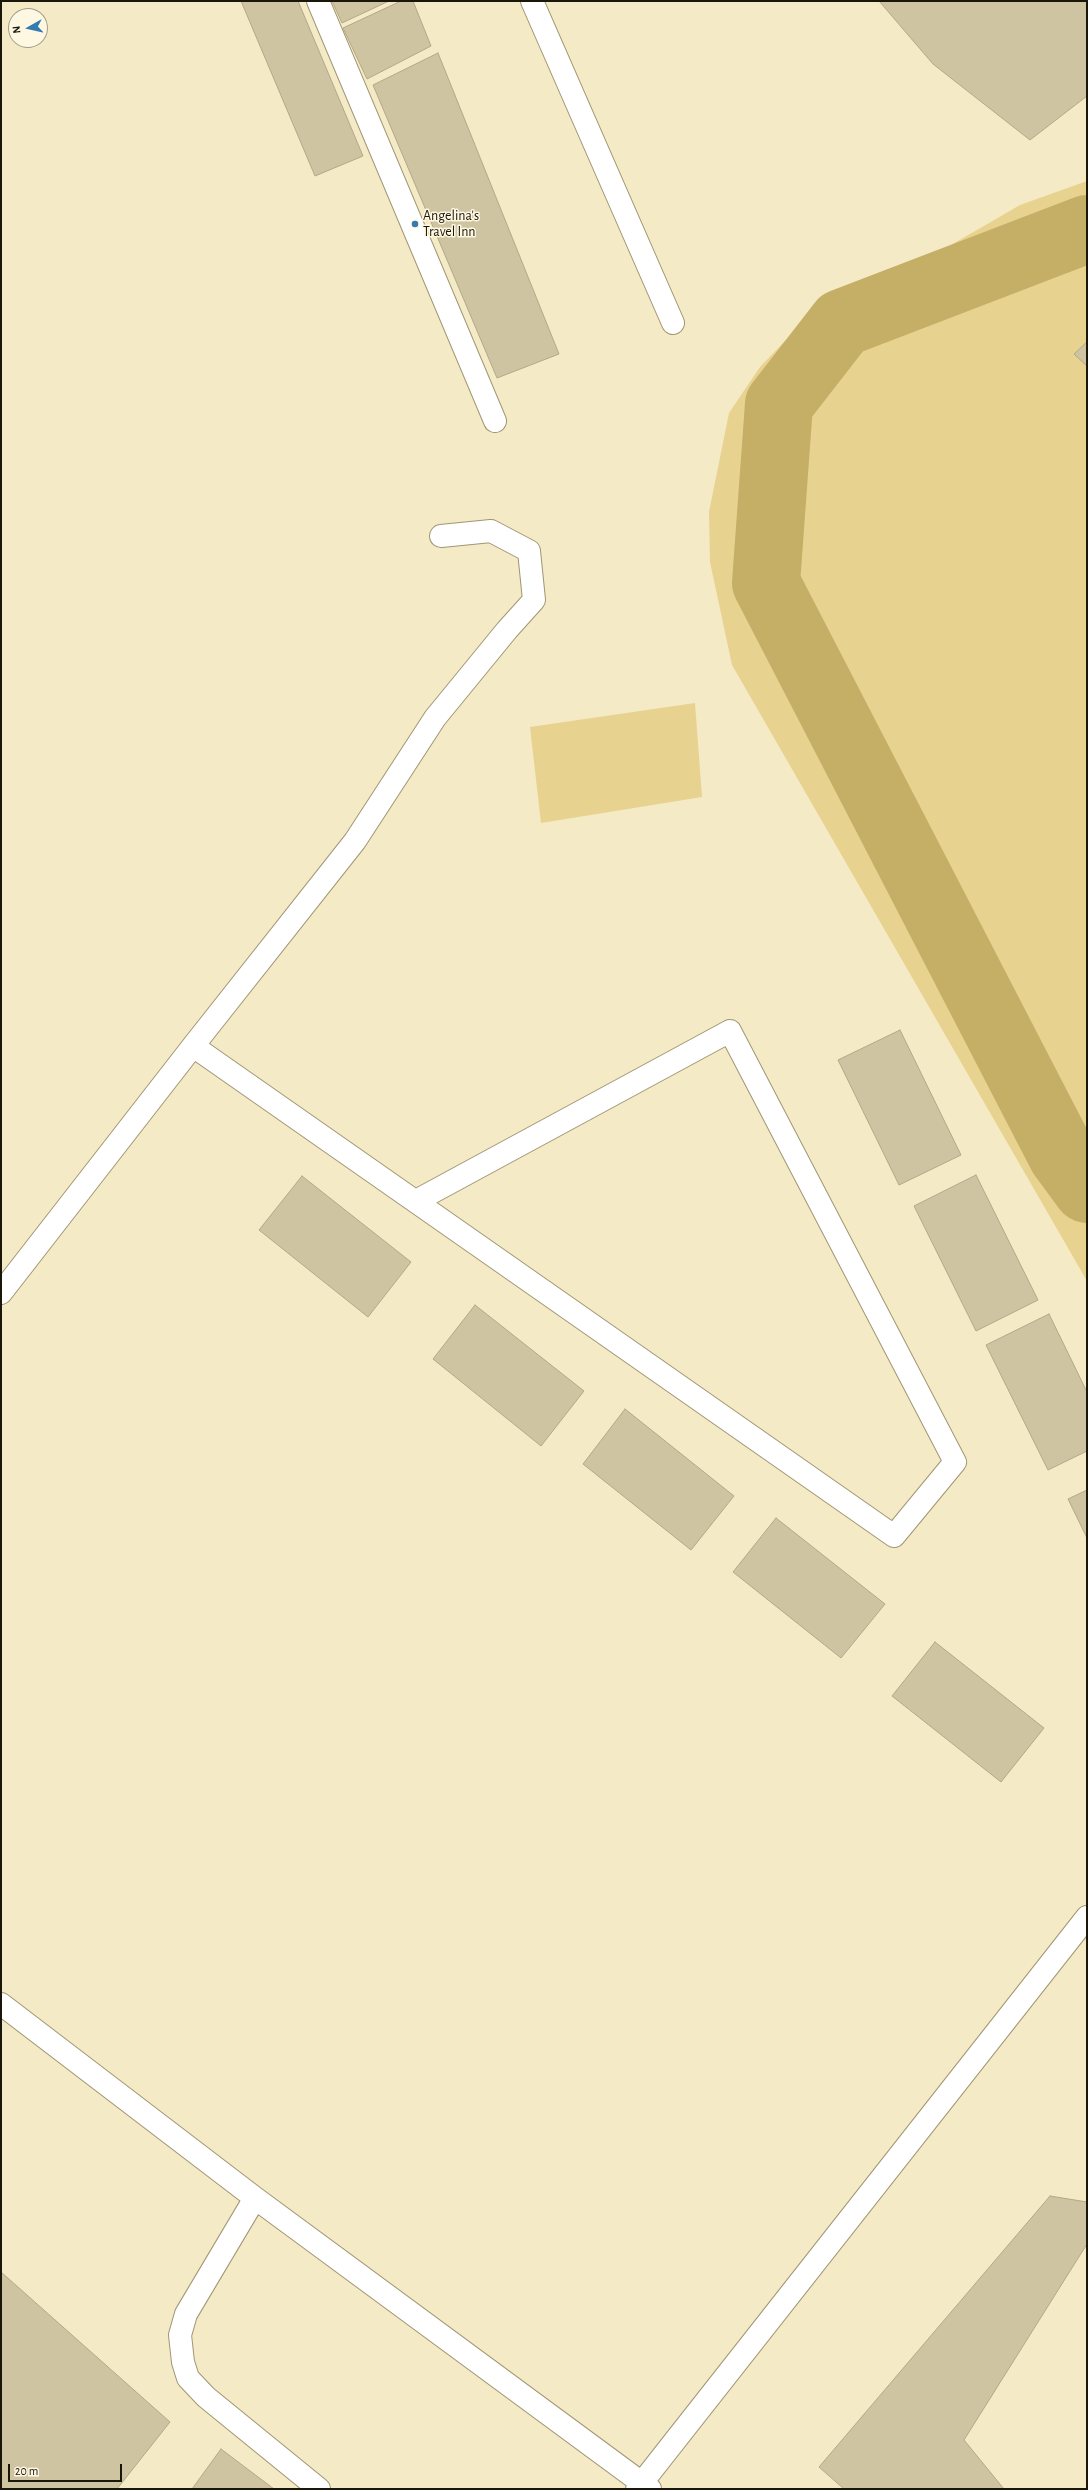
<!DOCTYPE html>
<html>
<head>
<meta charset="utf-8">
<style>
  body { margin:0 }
  #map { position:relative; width:1088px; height:2490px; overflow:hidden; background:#f5eac6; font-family:"Alegreya Sans",sans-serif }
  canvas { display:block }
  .frame { position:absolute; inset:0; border:2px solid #1a1609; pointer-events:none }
  .north { position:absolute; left:8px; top:8px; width:40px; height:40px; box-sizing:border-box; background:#fef7e2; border:1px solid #a39d8b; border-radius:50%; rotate:262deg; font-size:11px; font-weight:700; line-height:16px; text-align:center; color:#1a1609 }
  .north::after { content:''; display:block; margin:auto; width:14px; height:18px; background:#327caf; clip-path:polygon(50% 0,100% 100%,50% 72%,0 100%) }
  .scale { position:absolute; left:8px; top:2464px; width:114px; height:18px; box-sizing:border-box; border:2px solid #1a1609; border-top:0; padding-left:5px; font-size:12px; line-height:14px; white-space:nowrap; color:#1a1609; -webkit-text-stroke:3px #fef7e2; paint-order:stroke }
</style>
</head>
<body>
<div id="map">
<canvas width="1088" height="2490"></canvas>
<div class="frame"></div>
<div class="north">N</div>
<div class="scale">20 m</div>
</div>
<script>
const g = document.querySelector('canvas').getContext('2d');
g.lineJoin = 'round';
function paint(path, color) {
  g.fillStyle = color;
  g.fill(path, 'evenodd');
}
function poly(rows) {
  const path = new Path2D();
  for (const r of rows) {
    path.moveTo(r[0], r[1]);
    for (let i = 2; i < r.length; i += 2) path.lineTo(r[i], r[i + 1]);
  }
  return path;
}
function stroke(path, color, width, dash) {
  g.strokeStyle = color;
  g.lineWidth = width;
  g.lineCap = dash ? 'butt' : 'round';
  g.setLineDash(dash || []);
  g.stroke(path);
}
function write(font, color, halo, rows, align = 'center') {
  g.font = font + ' "Alegreya Sans",sans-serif';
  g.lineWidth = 3;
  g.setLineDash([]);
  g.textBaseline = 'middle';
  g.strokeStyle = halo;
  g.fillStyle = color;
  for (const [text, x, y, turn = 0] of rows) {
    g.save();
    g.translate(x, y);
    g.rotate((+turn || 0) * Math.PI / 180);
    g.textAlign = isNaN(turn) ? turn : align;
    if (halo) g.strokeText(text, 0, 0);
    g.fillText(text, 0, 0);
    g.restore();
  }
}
paint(poly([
  [1087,181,1087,1281,732,665,710,562,709,512,729,413,760,367,824,300,939,252,1020,205],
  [695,703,702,797,541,823,530,727]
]), '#e8d28f');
stroke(poly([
  [1087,229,842,323,779,404,766,583,1062,1155,1087,1189]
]), '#c5ae65', 68);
const building = poly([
  [241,1,298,1,363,156,315,176,241,1],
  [332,1,389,1,342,23,332,1],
  [401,1,413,1,431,46,367,79,343,28,401,1],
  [879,1,1087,1,1087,96,1030,140,933,64,879,1],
  [438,53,559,354,497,378,373,85,438,53],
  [1087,342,1087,366,1074,354,1087,342],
  [900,1030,961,1155,899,1185,838,1060,900,1030],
  [976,1175,1038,1300,976,1331,914,1206,976,1175],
  [302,1176,411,1262,368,1317,259,1230,302,1176],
  [475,1305,584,1391,541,1446,433,1359,475,1305],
  [1049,1314,1087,1392,1087,1451,1048,1470,986,1345,1049,1314],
  [625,1409,734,1496,691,1550,583,1464,625,1409],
  [1087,1490,1087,1538,1068,1499,1087,1490],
  [776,1518,885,1604,841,1658,733,1572,776,1518],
  [935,1642,1044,1728,1001,1782,892,1696,935,1642],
  [1050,2196,1087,2202,1087,2244,964,2440,1004,2489,844,2489,819,2467,1050,2196],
  [1,2272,170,2422,117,2489,1,2489,1,2272],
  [221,2449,274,2489,192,2489,221,2449]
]);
paint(building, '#cfc4a1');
stroke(building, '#b3a886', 1);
const minor = poly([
  [318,1,495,421],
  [532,1,673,323],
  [193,1046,894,1536,955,1462,730,1031,416,1201],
  [1,1293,193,1046,355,841,435,718,507,630,534,600,529,551,491,531,441,536],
  [1,2004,255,2198,650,2489],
  [255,2198,186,2314,180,2335,183,2362,188,2378,206,2397,319,2489],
  [637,2489,1087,1917]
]);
stroke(minor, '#a09674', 24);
stroke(minor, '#fff', 22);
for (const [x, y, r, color] of [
  [415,224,4,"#327caf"]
]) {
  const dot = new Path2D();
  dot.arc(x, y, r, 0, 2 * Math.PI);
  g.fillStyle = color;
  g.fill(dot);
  stroke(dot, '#fef7e2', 1.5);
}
write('14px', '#1a1609', '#fef7e2', [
  ["Angelina's",423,216],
  ["Travel Inn",423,232]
], 'left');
</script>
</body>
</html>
